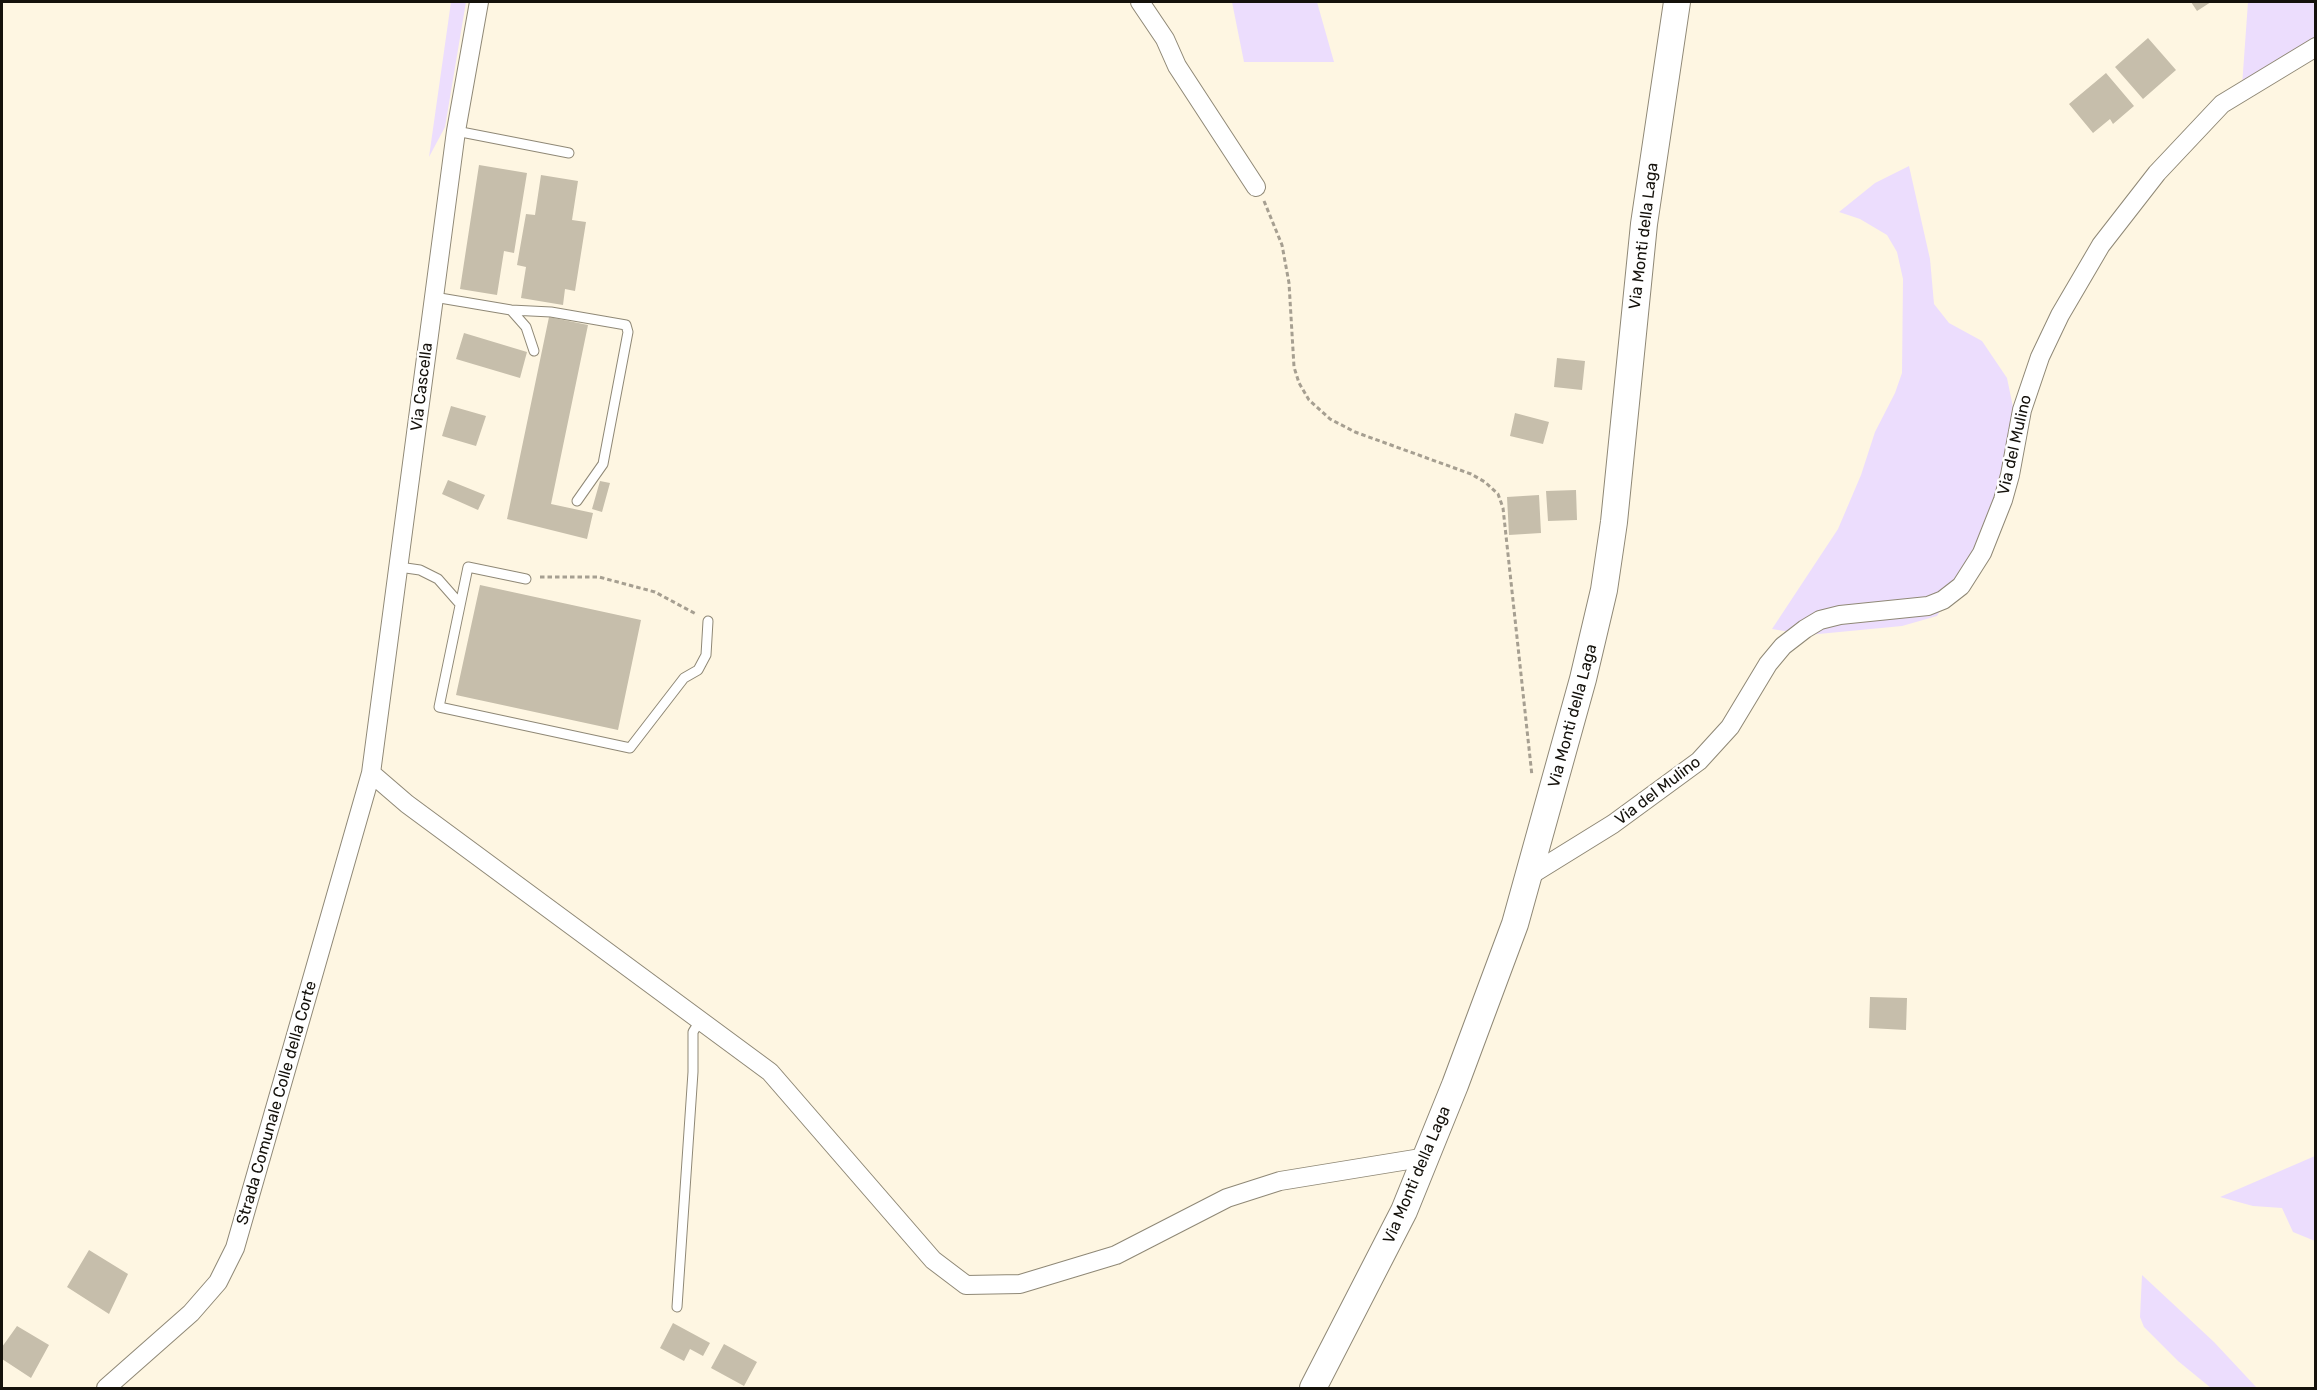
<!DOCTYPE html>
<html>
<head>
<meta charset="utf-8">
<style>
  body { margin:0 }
  #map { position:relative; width:2317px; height:1390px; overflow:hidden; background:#fef6e2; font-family:Rubik,sans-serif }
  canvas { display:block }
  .frame { position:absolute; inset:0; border:3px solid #14110b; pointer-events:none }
</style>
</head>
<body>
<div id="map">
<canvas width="2317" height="1390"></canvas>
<div class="frame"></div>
</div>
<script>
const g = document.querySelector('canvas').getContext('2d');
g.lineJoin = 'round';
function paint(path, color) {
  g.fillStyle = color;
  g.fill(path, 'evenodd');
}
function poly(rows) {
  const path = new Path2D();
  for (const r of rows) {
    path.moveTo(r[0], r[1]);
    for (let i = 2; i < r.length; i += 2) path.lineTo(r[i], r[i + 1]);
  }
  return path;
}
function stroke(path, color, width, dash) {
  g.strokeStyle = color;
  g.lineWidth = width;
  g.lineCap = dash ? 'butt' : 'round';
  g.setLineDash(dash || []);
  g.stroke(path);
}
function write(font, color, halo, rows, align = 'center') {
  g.font = font + ' Rubik,sans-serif';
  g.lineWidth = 5;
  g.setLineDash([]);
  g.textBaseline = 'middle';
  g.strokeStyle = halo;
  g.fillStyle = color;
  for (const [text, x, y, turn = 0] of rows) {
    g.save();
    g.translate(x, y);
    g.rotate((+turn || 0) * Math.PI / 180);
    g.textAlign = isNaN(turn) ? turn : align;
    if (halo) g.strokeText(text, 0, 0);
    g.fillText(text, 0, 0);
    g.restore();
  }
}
paint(poly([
  [451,2,466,2,445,127,429,157],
  [1232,2,1317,2,1334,62,1244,62],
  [2248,2,2315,2,2315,45,2242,86],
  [1909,166,1930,259,1934,304,1949,323,1982,341,2007,378,2013,407,2007,477,1979,550,1937,616,1902,626,1808,635,1772,629,1838,529,1861,475,1875,432,1895,393,1902,373,1903,279,1897,252,1887,235,1860,219,1839,212,1875,183],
  [2315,1156,2315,1241,2293,1232,2282,1208,2253,1206,2220,1197],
  [2142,1275,2214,1342,2257,1388,2211,1388,2178,1361,2144,1327,2140,1317]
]), '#ecddfd');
paint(poly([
  [2191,2,2211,2,2197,11],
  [2148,38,2176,70,2143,99,2115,67],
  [2106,73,2134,106,2113,124,2110,119,2093,133,2069,104],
  [479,165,527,173,514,253,504,251,497,295,460,289],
  [541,175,578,181,572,220,586,222,575,291,565,289,563,305,521,298,526,267,517,265,526,214,535,215],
  [549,317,588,325,551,504,593,513,587,539,507,519],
  [464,333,527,352,520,378,456,359],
  [1557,358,1585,361,1582,390,1554,387],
  [451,406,486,416,476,446,442,436],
  [1515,413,1549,422,1543,444,1510,436],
  [448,480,485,495,478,510,442,494],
  [600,481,610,483,602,512,592,509],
  [1576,490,1577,520,1548,521,1546,491],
  [1539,495,1541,533,1509,535,1507,497],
  [480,585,641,620,618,730,456,695],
  [1870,997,1907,998,1906,1030,1869,1028],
  [89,1250,128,1274,109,1314,67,1287],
  [673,1323,710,1343,703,1356,690,1349,684,1361,660,1348],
  [17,1326,49,1345,31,1378,2,1359,2,1347],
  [724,1344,757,1362,744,1386,711,1368]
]), '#c6beab');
const lane = poly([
  [456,131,569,153],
  [434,297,511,310,551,312,626,325,628,332,603,464,577,501],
  [511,310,526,327,534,351],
  [399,567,420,570,438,579,460,604],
  [526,579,468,567,439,707,630,748,684,678,698,670,706,655,708,621],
  [677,1307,693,1072,693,1032,701,1019]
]);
const street = poly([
  [1140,2,1165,39,1177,66,1256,187],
  [371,773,407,804,770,1072,933,1260,966,1285,1020,1284,1116,1255,1227,1198,1280,1181,1427,1157],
  [1529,876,1613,824,1699,761,1730,727,1768,664,1783,646,1805,629,1820,620,1840,615,1928,606,1943,600,1961,586,1982,553,2003,500,2010,475,2022,410,2040,357,2060,315,2101,245,2157,173,2222,104,2316,47],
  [106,1388,191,1313,218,1282,235,1248,371,773,456,131,479,2]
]);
const secondary = poly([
  [1313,1388,1404,1211,1455,1085,1515,924,1583,679,1604,590,1614,522,1644,224,1677,2]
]);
stroke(lane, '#8f8876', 11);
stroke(street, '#8f8876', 20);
stroke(secondary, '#8f8876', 28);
stroke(poly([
  [1264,201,1282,245,1289,283,1294,367,1299,383,1309,400,1330,419,1355,432,1471,474,1485,482,1498,494,1503,508,1532,776],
  [540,577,599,577,655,592,696,614]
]), '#a69f91', 3, [4.5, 3]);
stroke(lane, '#fff', 9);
stroke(street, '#fff', 18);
stroke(secondary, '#fff', 26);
write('16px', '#14110b', '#fff', [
  ["Via Monti della Laga",1644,236,-83],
  ["Via Cascella",422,387,-83],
  ["Via del Mulino",2015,445,-77],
  ["Via Monti della Laga",1573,716,-75],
  ["Via del Mulino",1658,791,-37],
  ["Strada Comunale Colle della Corte",277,1103,-74],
  ["Via Monti della Laga",1417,1175,-67]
]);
</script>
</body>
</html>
